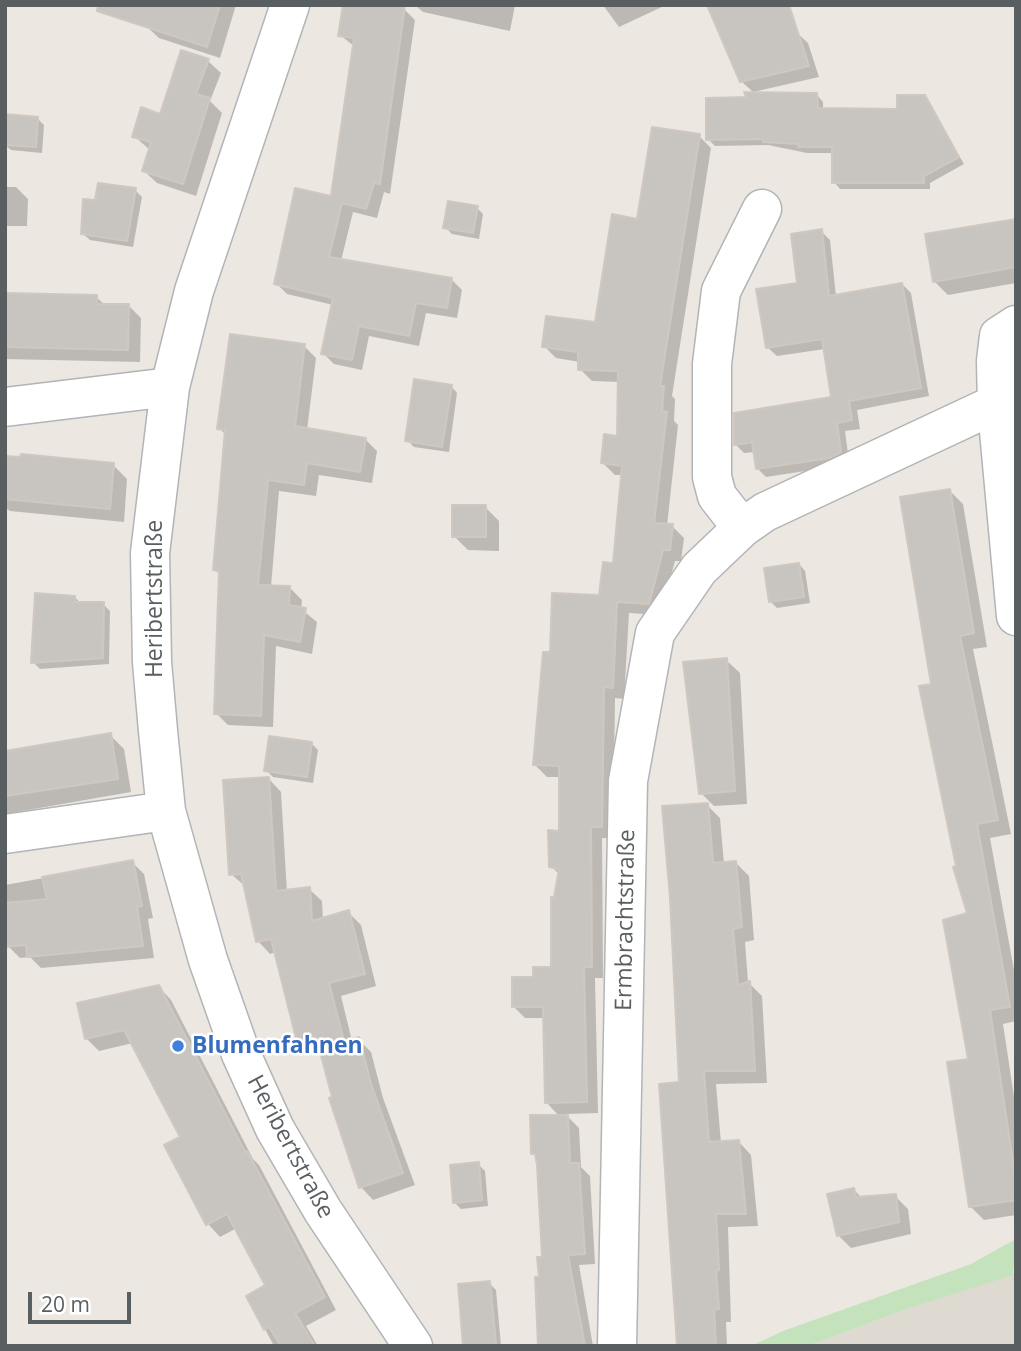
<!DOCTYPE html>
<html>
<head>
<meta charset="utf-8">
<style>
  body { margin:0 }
  #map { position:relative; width:1021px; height:1351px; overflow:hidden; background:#ece7e0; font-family:"Open Sans",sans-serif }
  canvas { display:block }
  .frame { position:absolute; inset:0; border:7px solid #595e61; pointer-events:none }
  .scale { position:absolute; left:28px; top:1292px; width:103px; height:32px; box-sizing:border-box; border:4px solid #595e61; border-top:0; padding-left:9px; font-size:21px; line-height:24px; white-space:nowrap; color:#595e61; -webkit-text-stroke:5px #fff; paint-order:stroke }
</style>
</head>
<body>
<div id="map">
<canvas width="1021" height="1351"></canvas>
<div class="frame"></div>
<div class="scale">20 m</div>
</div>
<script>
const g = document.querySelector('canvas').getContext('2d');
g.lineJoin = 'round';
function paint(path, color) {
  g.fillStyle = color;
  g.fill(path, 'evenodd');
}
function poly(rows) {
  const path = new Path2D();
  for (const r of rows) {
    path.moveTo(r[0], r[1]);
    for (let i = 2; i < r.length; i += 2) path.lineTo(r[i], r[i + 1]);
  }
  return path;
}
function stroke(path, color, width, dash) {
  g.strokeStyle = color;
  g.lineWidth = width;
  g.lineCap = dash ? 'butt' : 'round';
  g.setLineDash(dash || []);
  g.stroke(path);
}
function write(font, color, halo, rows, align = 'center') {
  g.font = font + ' "Open Sans",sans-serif';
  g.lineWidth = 5;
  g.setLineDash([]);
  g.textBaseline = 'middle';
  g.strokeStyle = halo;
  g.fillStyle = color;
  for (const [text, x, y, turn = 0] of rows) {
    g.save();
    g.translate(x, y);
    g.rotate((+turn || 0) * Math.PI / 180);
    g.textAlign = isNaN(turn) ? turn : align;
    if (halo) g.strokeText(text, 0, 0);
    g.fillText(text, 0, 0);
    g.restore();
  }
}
paint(poly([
  [1016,1273,1016,1346,807,1346,907,1309]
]), '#ded9d1');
paint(poly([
  [1016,1239,1013,1275,907,1309,807,1346,751,1346,783,1331,971,1264]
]), '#c4e3bd');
paint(poly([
  [153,5,236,5,220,58,159,38,146,26],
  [515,5,510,31,423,12,416,6],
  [603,5,666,5,619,27],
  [404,9,415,20,390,194,384,192,377,218,353,212,341,261,451,279,462,290,457,318,426,313,419,346,369,336,362,370,334,364,323,353,333,305,287,294,276,283,333,198,354,46,340,35],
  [796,32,808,43,819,77,753,92,741,81],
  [208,61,221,73,210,101,222,113,196,196,157,183,144,171,150,150,134,136,161,116],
  [817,95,823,102,823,110,898,111,924,97,964,164,930,183,930,189,840,189,834,182,834,153,807,153,768,145,715,146,708,139],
  [37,118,44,125,42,153,11,150,5,145],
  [699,136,711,148,672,396,675,399,674,421,678,425,667,526,672,526,684,538,681,561,675,561,660,615,629,613,624,699,615,698,613,838,602,838,603,978,595,978,598,1113,565,1114,579,1128,581,1167,590,1176,595,1264,579,1265,593,1346,540,1346,540,1278,544,1258,537,1158,533,1153,560,1117,546,1102,545,1018,525,1018,513,1006,535,979,553,969,560,875,551,866,561,832,561,777,547,777,535,765,552,654,600,597,615,565,623,475,615,475,603,463,618,438,619,382,592,381,580,369,580,362,556,358,544,346,597,324,639,221],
  [5,187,16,187,28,199,27,226,5,226],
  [135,190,142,197,133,247,90,240,83,234,96,202],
  [477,208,483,214,479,239,452,234,445,227],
  [1016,220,1016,283,948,295,934,281],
  [821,231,830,240,836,296,902,284,911,293,929,396,857,410,860,429,845,431,849,461,838,466,766,477,757,468,755,452,744,453,736,445,833,398,825,349,777,356,768,348],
  [5,295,96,297,105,305,129,306,141,318,140,362,5,359],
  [304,346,316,358,307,430,365,439,377,451,372,483,319,475,316,496,279,491,271,587,290,588,302,600,301,609,317,622,312,654,276,646,273,727,228,725,216,713,220,575,214,569,227,436,219,428],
  [451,386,457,393,449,452,414,447,407,440],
  [5,457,113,465,127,479,124,522,10,511,5,507],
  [949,490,963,504,987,647,973,649,1011,834,990,838,1016,981,1016,1021,1003,1024,1016,1110,1016,1215,984,1220,970,1206,969,914,958,868,933,685],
  [485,507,499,521,499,551,468,550,454,536],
  [799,564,805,571,810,603,777,608,770,601],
  [75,597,81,604,103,604,110,611,109,664,40,669,33,662],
  [726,660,740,673,747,804,714,806,701,793],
  [110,735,124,749,131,792,5,814,5,751],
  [311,743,318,750,313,783,273,777,266,770],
  [269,779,281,792,287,892,309,889,322,901,323,920,348,912,361,925,376,986,341,996,352,1041,358,1039,371,1052,383,1098,415,1185,373,1200,361,1187,322,1051,311,1054,299,1041,276,952,270,954,258,941,246,887,231,874],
  [707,805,720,818,724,864,736,863,749,876,754,940,745,942,748,982,762,996,767,1083,716,1084,721,1143,739,1142,751,1155,758,1226,728,1227,731,1322,726,1322,727,1346,678,1346,681,1084],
  [132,862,144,874,153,918,148,919,154,958,41,968,30,957,20,958,5,943,5,885],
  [159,987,171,1000,253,1159,259,1165,336,1310,306,1326,318,1346,274,1346,248,1297,268,1286,237,1228,220,1237,208,1224,167,1145,182,1137,133,1043,99,1051,86,1038],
  [478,1164,485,1171,488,1206,461,1209,454,1202],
  [854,1190,862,1198,895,1196,908,1209,911,1234,851,1248,838,1235],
  [489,1283,496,1290,501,1346,465,1346]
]), '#0003');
const building = poly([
  [98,5,220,5,207,47,97,11,98,5],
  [343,5,405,5,380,184,374,183,366,209,342,203,329,257,452,278,447,308,416,303,409,336,359,326,352,360,321,354,333,298,274,284,295,188,331,196,354,38,338,36,343,5],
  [707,5,789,5,809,66,740,82,707,5],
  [181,50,209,59,196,94,210,98,183,184,142,171,151,142,132,137,141,107,160,114,181,50],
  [744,92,817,93,818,108,897,109,897,95,925,95,959,157,924,176,924,183,832,183,832,147,798,147,799,144,763,142,763,139,706,140,706,98,746,97,744,92],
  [5,114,38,117,36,147,5,145,5,114],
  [652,127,700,134,660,386,664,386,662,411,667,412,654,523,673,524,670,550,663,550,649,604,617,602,613,688,604,687,602,827,591,827,592,967,584,967,587,1102,545,1103,543,1007,512,1007,512,977,533,977,533,967,551,967,551,897,554,897,559,869,549,867,548,830,559,831,559,766,533,765,543,652,550,652,552,593,599,595,603,562,613,563,622,466,601,463,604,434,617,436,618,371,578,370,578,352,542,347,546,316,595,322,612,214,637,219,652,127],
  [98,183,136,188,127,241,81,234,83,199,95,200,98,183],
  [448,201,478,206,473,233,443,228,448,201],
  [1016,219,1016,267,933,282,925,234,1016,219],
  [822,229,829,296,902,283,921,388,849,401,852,420,837,423,841,452,829,458,756,469,752,442,734,445,734,413,831,397,822,339,766,348,756,289,797,283,791,234,822,229],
  [5,293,97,295,97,304,129,304,128,350,5,347,5,293],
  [230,334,305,344,295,426,366,438,360,472,307,463,304,485,268,480,258,585,290,586,289,605,306,608,300,642,264,635,261,716,214,714,219,571,213,570,225,430,217,429,230,334],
  [414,379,452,385,442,447,405,441,414,379],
  [21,454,114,463,110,509,5,499,5,456,20,457,21,454],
  [950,489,974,633,960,636,998,820,977,824,1010,1007,990,1010,1016,1182,1016,1200,969,1207,947,1062,968,1059,943,920,967,913,953,867,956,866,919,686,931,684,900,497,950,489],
  [452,505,486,505,486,537,452,537,452,505],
  [799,563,804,597,769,602,764,568,799,563],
  [35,593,75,596,75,602,104,602,103,658,31,663,35,593],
  [727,658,735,791,699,794,683,662,727,658],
  [111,733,118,779,5,796,5,751,111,733],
  [269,736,312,742,307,777,264,771,269,736],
  [269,777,276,891,310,887,312,921,349,910,365,974,329,983,344,1041,359,1037,371,1084,403,1173,359,1188,329,1098,332,1097,316,1037,297,1042,271,939,256,942,241,874,229,875,223,780,269,777],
  [708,803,713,863,736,861,742,927,733,929,738,985,750,981,755,1071,704,1071,709,1142,739,1140,746,1214,716,1214,719,1270,716,1271,719,1309,714,1310,716,1346,677,1346,659,1084,679,1082,670,898,662,806,708,803],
  [133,860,142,906,137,907,143,946,27,957,26,945,5,947,5,903,47,899,42,877,133,860],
  [159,985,245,1152,247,1151,325,1297,295,1313,315,1346,281,1346,269,1327,264,1330,246,1296,265,1285,227,1214,206,1225,164,1145,180,1137,124,1030,85,1039,77,1003,159,985],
  [530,1115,568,1115,570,1163,579,1163,585,1254,568,1255,585,1346,538,1346,535,1277,539,1277,537,1257,542,1257,537,1165,535,1154,531,1154,530,1115],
  [479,1162,482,1200,453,1203,450,1165,479,1162],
  [854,1188,856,1197,896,1194,899,1222,837,1236,827,1194,854,1188],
  [490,1281,496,1345,463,1346,458,1284,490,1281]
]);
paint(building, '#c8c4c0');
stroke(building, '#d0c8bf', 2);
const minor = poly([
  [290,5,194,291,170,387,150,553,152,662,158,731,166,811,208,960,241,1054,275,1129,323,1211,413,1346],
  [5,407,170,387],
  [997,409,1016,616],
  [742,528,717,496,712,477,712,364,721,291,762,209],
  [5,834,166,811],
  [617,1346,628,781,655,633,699,569,742,528,765,512,983,410,997,409,996,361,999,336,1016,325]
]);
stroke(minor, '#b1b5b8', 41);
stroke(minor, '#fff', 38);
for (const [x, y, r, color] of [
  [178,1046,7,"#3f7fe0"]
]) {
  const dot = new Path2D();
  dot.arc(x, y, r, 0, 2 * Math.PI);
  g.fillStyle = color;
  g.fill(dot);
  stroke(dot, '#fff', 2.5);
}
write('23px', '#595e61', '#fff', [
  ["Heribertstraße",155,599,-90],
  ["Ermbrachtstraße",626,920,-89],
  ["Heribertstraße",290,1147,62]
]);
write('bold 23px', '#366cbe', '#fff', [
  ["Blumenfahnen",192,1046]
], 'left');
</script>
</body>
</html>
